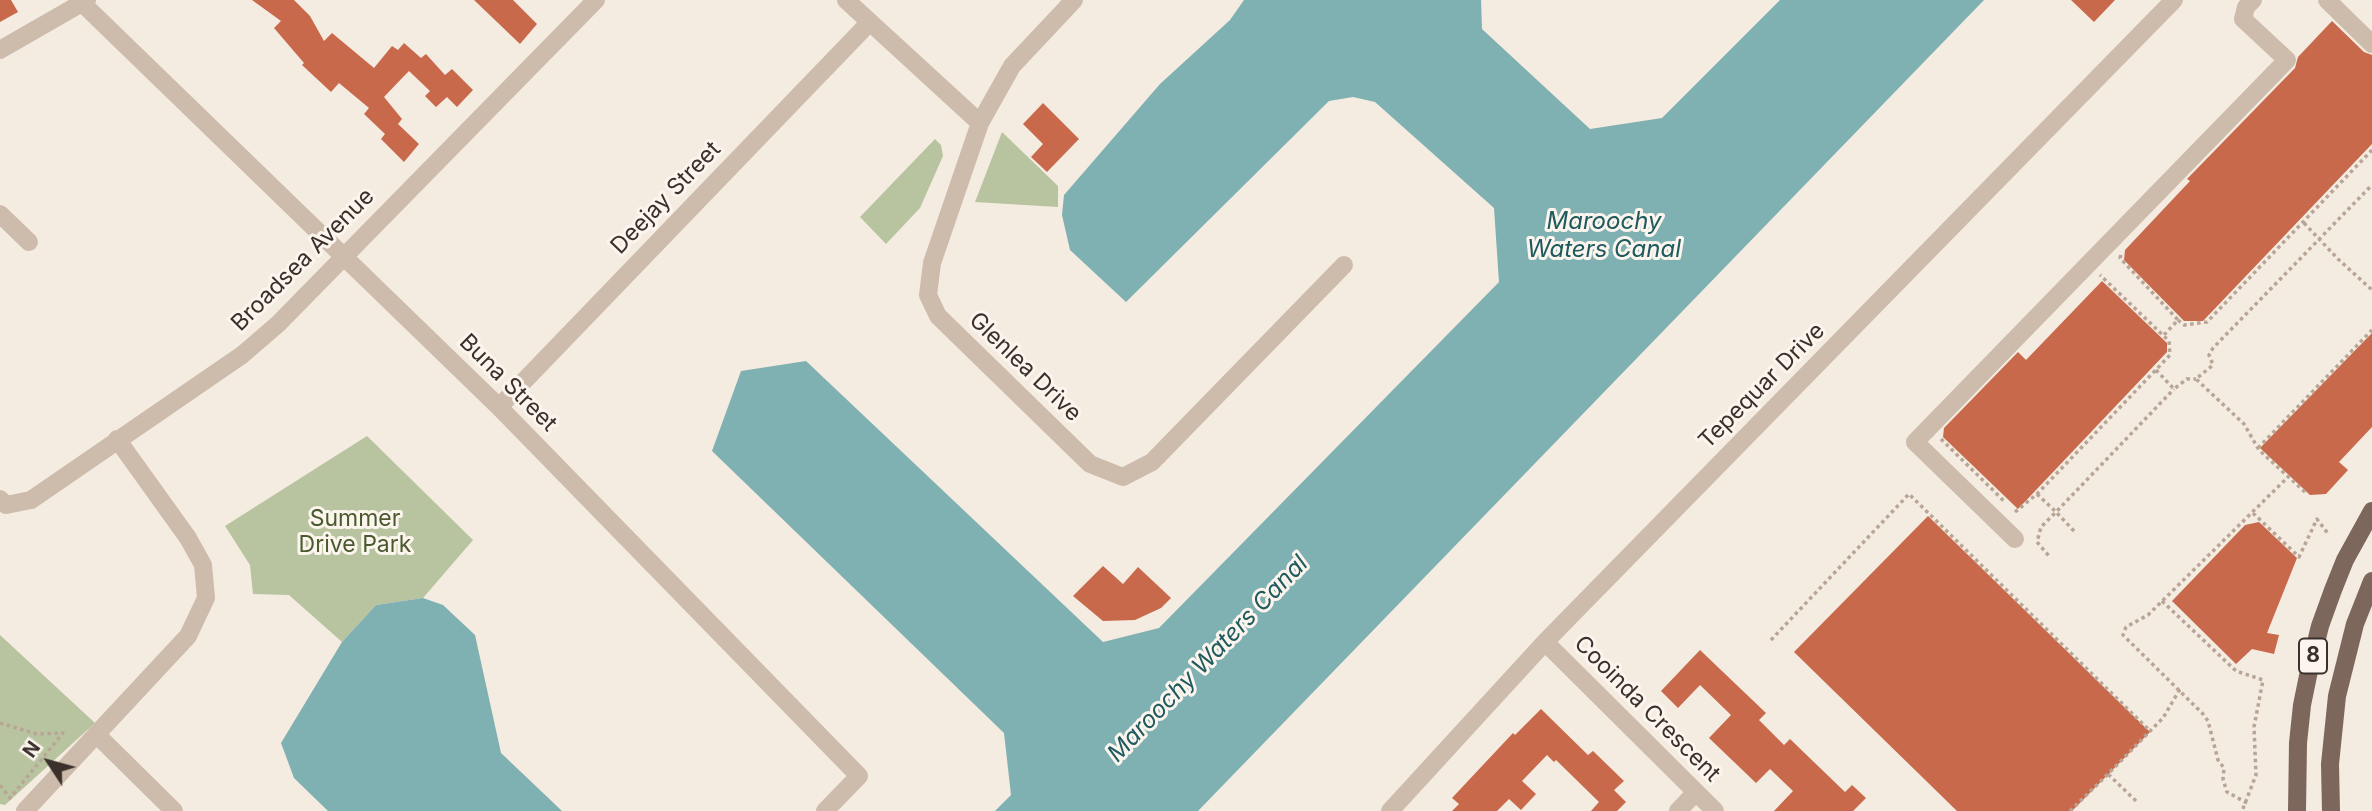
<!DOCTYPE html>
<html>
<head>
<meta charset="utf-8">
<style>
  body { margin:0 }
  #map { position:relative; width:2372px; height:811px; overflow:hidden; background:#f4ebe1; font-family:Inter,sans-serif }
  canvas { display:block }
  .north { position:absolute; left:14px; top:727px; width:70px; height:70px; -webkit-text-stroke:5px #fbf5ee; paint-order:stroke; rotate:306deg; font-size:19px; font-weight:700; line-height:28px; text-align:center; color:#3b302b }
  .north::after { content:''; display:block; margin:auto; width:24px; height:32px; background:#3b302b; clip-path:polygon(50% 0,100% 100%,50% 72%,0 100%) }
</style>
</head>
<body>
<div id="map">
<canvas width="2372" height="811"></canvas>
<div class="north">N</div>
</div>
<script>
const g = document.querySelector('canvas').getContext('2d');
g.lineJoin = 'round';
function paint(path, color) {
  g.fillStyle = color;
  g.fill(path, 'evenodd');
}
function poly(rows) {
  const path = new Path2D();
  for (const r of rows) {
    path.moveTo(r[0], r[1]);
    for (let i = 2; i < r.length; i += 2) path.lineTo(r[i], r[i + 1]);
  }
  return path;
}
function stroke(path, color, width, dash) {
  g.strokeStyle = color;
  g.lineWidth = width;
  g.lineCap = dash ? 'butt' : 'round';
  g.setLineDash(dash || []);
  g.stroke(path);
}
function write(font, color, halo, rows, align = 'center') {
  g.font = font + ' Inter,sans-serif';
  g.lineWidth = 6;
  g.setLineDash([]);
  g.textBaseline = 'middle';
  g.strokeStyle = halo;
  g.fillStyle = color;
  for (const [text, x, y, turn = 0] of rows) {
    g.save();
    g.translate(x, y);
    g.rotate((+turn || 0) * Math.PI / 180);
    g.textAlign = isNaN(turn) ? turn : align;
    if (halo) g.strokeText(text, 0, 0);
    g.fillText(text, 0, 0);
    g.restore();
  }
}
paint(poly([
  [1002,132,1058,186,1058,207,975,202],
  [935,139,941,145,943,156,920,208,886,244,860,217],
  [367,436,473,540,423,598,376,605,342,642,289,595,253,594,250,565,225,526],
  [0,635,95,723,5,805,0,804]
]), '#b8c4a0');
paint(poly([
  [1244,0,1481,0,1482,29,1590,129,1662,118,1780,0,1984,0,1198,811,995,811,1011,795,1004,733,712,451,741,371,806,361,1103,642,1159,628,1499,282,1494,208,1375,102,1353,97,1329,101,1126,302,1070,250,1062,215,1064,195,1160,84,1230,20],
  [423,598,443,605,475,635,501,753,562,811,328,811,294,778,281,743,342,642,376,605]
]), '#7fb0b2');
paint(poly([
  [0,0,11,0,18,12,0,22],
  [252,0,294,0,310,16,324,41,332,33,374,68,392,46,398,50,404,43,421,58,426,54,445,75,452,69,473,90,457,107,447,97,436,107,425,96,430,91,409,71,404,76,384,97,402,119,398,124,419,144,404,162,381,139,385,134,364,114,369,108,339,83,331,92,302,65,304,63,274,28,281,21],
  [474,0,513,0,537,24,520,44],
  [2071,0,2115,0,2094,22],
  [2332,21,2364,52,2372,55,2372,144,2203,321,2184,321,2124,260,2125,250,2190,181,2187,179,2295,68,2298,57],
  [1043,103,1079,139,1047,172,1031,157,1043,144,1023,124],
  [2102,281,2167,343,2167,352,2018,509,1943,437,1944,428,2018,352,2026,360],
  [2372,333,2372,427,2339,462,2348,470,2326,494,2310,495,2260,448],
  [1928,516,2150,732,2072,811,1957,811,1794,652],
  [2259,522,2297,558,2267,633,2279,635,2274,654,2252,649,2236,664,2172,601,2245,525],
  [1103,566,1123,584,1138,567,1171,598,1161,608,1135,620,1103,621,1073,596],
  [1700,650,1766,713,1759,720,1784,745,1790,739,1845,792,1852,785,1866,798,1853,811,1774,811,1793,791,1770,769,1756,783,1709,738,1731,715,1700,685,1678,708,1661,691],
  [1541,709,1588,755,1593,751,1624,781,1614,790,1626,802,1617,811,1591,811,1599,802,1556,760,1554,762,1547,755,1522,781,1536,794,1521,810,1509,799,1497,811,1452,811,1459,804,1452,798,1513,733,1515,735]
]), '#c8694b');
stroke(poly([
  [2304,223,2338,259,2372,290],
  [2121,255,2120,258,2178,320,2163,336],
  [2178,320,2184,325,2207,322,2372,150],
  [2156,370,2174,389,2187,379,2196,379],
  [1941,439,2005,502],
  [2258,448,2372,330],
  [2305,492,2259,450,2244,424,2196,379,2213,365,2209,355,2213,348,2372,185],
  [2037,494,2056,512,2041,527,2037,542,2049,556],
  [2015,512,2037,494,2170,355,2169,341,2100,275],
  [2253,513,2299,557,2317,519,2329,535],
  [2074,531,2056,512,2174,389],
  [2162,601,2236,671,2263,680,2254,727,2256,775,2242,811],
  [1771,640,1909,494,2150,731],
  [0,723,37,734,63,733,10,798,0,785],
  [2136,801,2108,774,2163,718,2180,689],
  [2247,803,2227,792,2223,779,2224,768,2218,760,2208,721,2203,714,2123,635,2126,627,2148,615,2288,477],
  [2070,811,2108,774]
]), '#b9a596', 3.5, [3.5, 3.5]);
stroke(poly([
  [79,0,499,407,859,776,825,811],
  [846,0,980,123],
  [1074,0,1012,66,980,123,932,263,928,295,938,316,1090,464,1123,477,1152,462,1344,265],
  [2327,0,2372,44],
  [0,50,87,0],
  [0,214,29,242],
  [499,407,869,23],
  [0,499,6,505,31,500,242,355,278,324,596,0],
  [2015,539,1915,442,2287,60,2243,19,2246,7,2253,0],
  [1545,642,1715,811],
  [96,734,174,811],
  [25,811,188,636,206,598,203,565,188,538,117,439],
  [1390,811,1545,642,2174,0],
  [1678,811,1696,792]
]), '#cdbbac', 18);
stroke(poly([
  [2297,811,2298,743,2302,705,2309,671,2320,626,2333,590,2345,560,2372,511],
  [2331,811,2330,764,2337,696,2355,624,2372,581]
]), '#7d675c', 18);
for (const [x, y, w] of [
  [2313,656,28]
]) {
  const box = new Path2D();
  box.roundRect(x - w / 2, y - 17.5, w, 35, 5);
  g.fillStyle = '#fbf5ee';
  g.fill(box);
  stroke(box, '#3b302b', 2);
}
write('bold 21px', '#3b302b', null, [
  ["8",2313,656]
]);
write('23px', '#3b302b', '#fbf5ee', [
  ["Deejay Street",666,198,-46],
  ["Broadsea Avenue",303,260,-45],
  ["Glenlea Drive",1025,367,44],
  ["Buna Street",508,383,45],
  ["Tepequar Drive",1762,386,-45],
  ["Cooinda Crescent",1647,709,45]
]);
write('23px', '#4a5a2e', '#fbf5ee', [
  ["Summer",355,519],
  ["Drive Park",355,545]
]);
write('italic 24px', '#1f5a5e', '#fbf5ee', [
  ["Maroochy",1604,222],
  ["Waters Canal",1604,250],
  ["Maroochy Waters Canal",1208,659,-46]
]);
</script>
</body>
</html>
